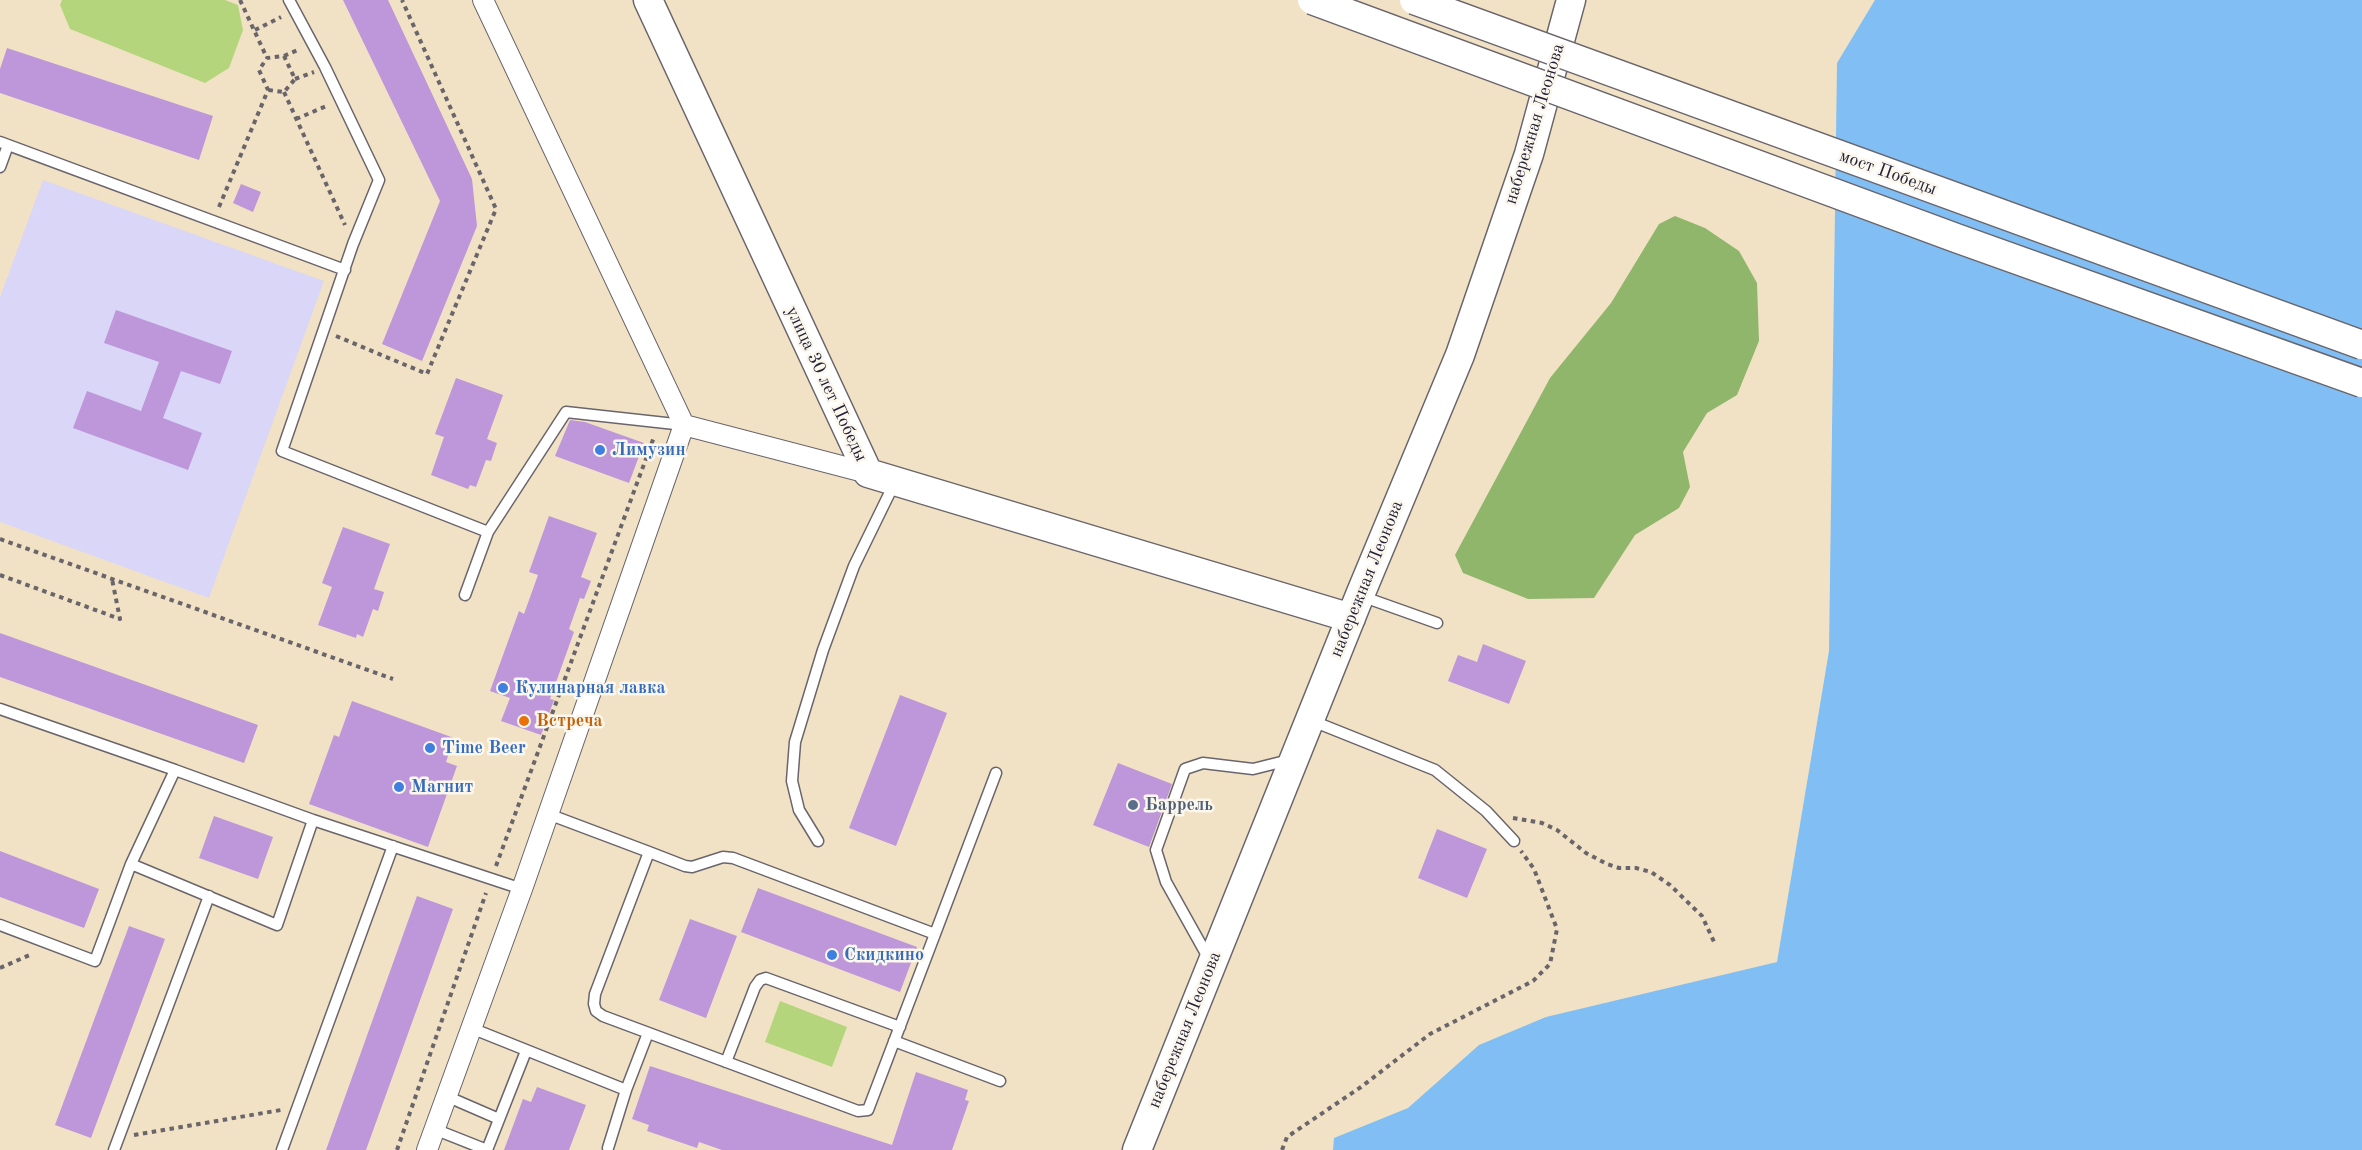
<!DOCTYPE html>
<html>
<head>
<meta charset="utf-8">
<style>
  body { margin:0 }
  canvas { display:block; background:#f1e2c5 }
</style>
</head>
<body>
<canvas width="2362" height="1150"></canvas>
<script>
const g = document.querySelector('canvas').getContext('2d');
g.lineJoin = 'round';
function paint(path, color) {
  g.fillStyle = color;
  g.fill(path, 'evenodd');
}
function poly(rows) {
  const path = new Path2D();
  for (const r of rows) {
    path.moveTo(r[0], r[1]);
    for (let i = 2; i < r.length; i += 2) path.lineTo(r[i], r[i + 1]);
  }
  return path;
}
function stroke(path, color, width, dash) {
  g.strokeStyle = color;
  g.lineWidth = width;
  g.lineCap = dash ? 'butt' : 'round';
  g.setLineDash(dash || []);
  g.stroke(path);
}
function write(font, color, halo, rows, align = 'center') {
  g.font = font + ' "Old Standard TT",serif';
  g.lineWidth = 5;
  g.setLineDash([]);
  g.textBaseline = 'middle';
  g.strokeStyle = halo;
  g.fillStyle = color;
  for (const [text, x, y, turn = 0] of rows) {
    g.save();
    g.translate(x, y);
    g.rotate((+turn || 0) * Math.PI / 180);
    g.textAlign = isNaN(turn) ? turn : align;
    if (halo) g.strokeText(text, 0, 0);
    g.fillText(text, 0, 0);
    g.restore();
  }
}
paint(poly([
  [43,180,324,281,209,598,0,522,0,297]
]), '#dad6f7');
paint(poly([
  [62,0,225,0,238,5,243,30,229,68,205,83,70,29,60,5],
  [780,1001,847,1027,832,1067,765,1042]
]), '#b5d57c');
paint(poly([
  [1675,216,1705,228,1739,251,1757,283,1759,341,1737,395,1707,413,1683,452,1690,487,1679,508,1635,535,1594,598,1528,599,1463,573,1455,555,1550,378,1611,303,1659,224]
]), '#90b66c');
paint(poly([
  [1875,0,2362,0,2362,1150,1333,1150,1334,1138,1408,1108,1479,1045,1546,1017,1777,962,1829,651,1837,63]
]), '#80bef4');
paint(poly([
  [343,0,388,0,472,179,477,226,422,361,382,344,440,201],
  [7,48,213,116,199,160,0,93,0,69],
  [241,184,261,192,253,212,233,203],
  [116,310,232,351,220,384,181,371,163,418,202,433,188,470,73,428,87,391,141,411,159,362,104,343],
  [456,378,503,395,487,439,497,443,491,461,486,460,476,487,470,485,468,489,431,475,444,437,435,434],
  [570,420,585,422,644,443,629,483,555,456],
  [549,516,597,533,581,577,591,581,584,599,580,598,569,629,574,632,550,699,554,700,541,735,501,721,510,698,490,691,519,611,524,614,538,575,529,572],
  [343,527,390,544,374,589,384,592,378,611,373,609,363,637,357,634,356,638,318,625,332,587,322,583],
  [0,633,258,725,244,763,0,677],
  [1483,644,1526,661,1509,704,1448,681,1458,655,1477,662],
  [900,695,947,713,896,846,849,828],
  [352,701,454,738,446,762,457,766,428,847,309,804,334,735,339,737],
  [1118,763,1172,784,1149,847,1093,825],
  [214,816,273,837,258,879,199,858],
  [1437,829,1487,849,1467,898,1418,878],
  [0,851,99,889,84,928,0,897],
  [758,888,917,947,900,992,741,932],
  [417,896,453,909,366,1150,326,1150],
  [690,919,737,936,706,1018,659,1000],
  [129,926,165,939,91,1138,55,1125],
  [650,1066,892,1145,916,1072,968,1090,965,1100,969,1101,952,1150,722,1150,699,1142,697,1148,647,1131,649,1125,632,1119],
  [537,1087,586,1105,569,1150,504,1150,523,1099,531,1102]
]), '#be96da');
const service = poly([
  [289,0,325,67,379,180,353,244,282,451,488,532,566,412,684,425],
  [0,142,345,270],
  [0,167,8,145],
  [465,595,488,532],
  [1361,596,1437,623],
  [0,709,175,770],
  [1310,720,1435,770,1486,811,1514,841],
  [548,814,649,852,685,866,692,867,723,857,733,858,935,934,868,1110,858,1111,603,1016,596,1011,594,1004,595,994,649,852],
  [818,841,799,810,792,781,795,742,823,650,854,566,895,482],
  [131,864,277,925,313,820],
  [0,925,95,961,131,864,175,770,313,820,522,889],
  [935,934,996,773],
  [1209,959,1166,882,1156,850,1185,769,1203,763,1253,769,1289,760],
  [471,1028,626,1090,608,1148],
  [894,1041,1000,1081],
  [726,1062,755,987,760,980,766,978,900,1027],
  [626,1090,648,1033],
  [446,1096,499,1119],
  [434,1129,487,1150],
  [114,1150,209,896],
  [282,1150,393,846],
  [487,1150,526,1051]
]);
const minor = poly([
  [483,0,684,425,868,473],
  [427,1150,522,889,684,425]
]);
const secondary = poly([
  [648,0,868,473,1351,618],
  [1137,1150,1360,595,1460,355,1529,154,1571,0]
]);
stroke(service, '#6a656b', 13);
stroke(minor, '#6a656b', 22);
stroke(secondary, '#6a656b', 31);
stroke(poly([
  [240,0,267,58],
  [255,30,281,17],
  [284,56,300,49],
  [295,79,314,72],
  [284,92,345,225],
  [296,119,329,105],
  [219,207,268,90,259,70,267,58,284,56,295,79,284,92,268,90],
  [336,336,427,374,496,209,402,0],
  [0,539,393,679],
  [0,575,120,619,112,579],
  [1513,818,1542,823,1557,830,1586,853,1607,864,1619,868,1636,868,1651,872,1670,885,1702,916,1715,944],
  [496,866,654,437],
  [0,968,32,954],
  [134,1135,281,1110],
  [397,1150,486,893],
  [1282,1150,1287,1137,1361,1087,1430,1034,1533,981,1550,964,1557,929,1534,869,1521,851]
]), '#6a656b', 4, [4.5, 4.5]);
stroke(service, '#fff', 10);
stroke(minor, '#fff', 20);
stroke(secondary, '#fff', 28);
const secondaryBridge = poly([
  [1312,0,1956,238,2362,383],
  [1414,0,2362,345]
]);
stroke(secondaryBridge, '#6a656b', 31, []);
stroke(secondaryBridge, '#fff', 28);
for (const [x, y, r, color] of [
  [600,450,6,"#3f7fe0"],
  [503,688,6,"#3f7fe0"],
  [524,721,6,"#e8710a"],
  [430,748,6,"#3f7fe0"],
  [399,787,6,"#3f7fe0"],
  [1133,805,6,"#5c6f8a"],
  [832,955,6,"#3f7fe0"]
]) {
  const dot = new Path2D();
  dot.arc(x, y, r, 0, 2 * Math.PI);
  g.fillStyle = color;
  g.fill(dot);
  stroke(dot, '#fbf7ec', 2);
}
write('18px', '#22223b', '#fbf7ec', [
  ["набережная Леонова",1535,124,-73],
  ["мост Победы",1888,173,20],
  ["улица 30 лет Победы",826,384,65],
  ["набережная Леонова",1367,579,-68],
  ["набережная Леонова",1185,1030,-68]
]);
write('bold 18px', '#366cbe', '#fbf7ec', [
  ["Лимузин",612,450],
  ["Кулинарная лавка",515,688],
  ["Time Beer",442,748],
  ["Магнит",411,787],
  ["Скидкино",844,955]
], 'left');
write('bold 18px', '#c56008', '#fbf7ec', [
  ["Встреча",536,721]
], 'left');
write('bold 18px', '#4e5e75', '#fbf7ec', [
  ["Баррель",1145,805]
], 'left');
</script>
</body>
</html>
